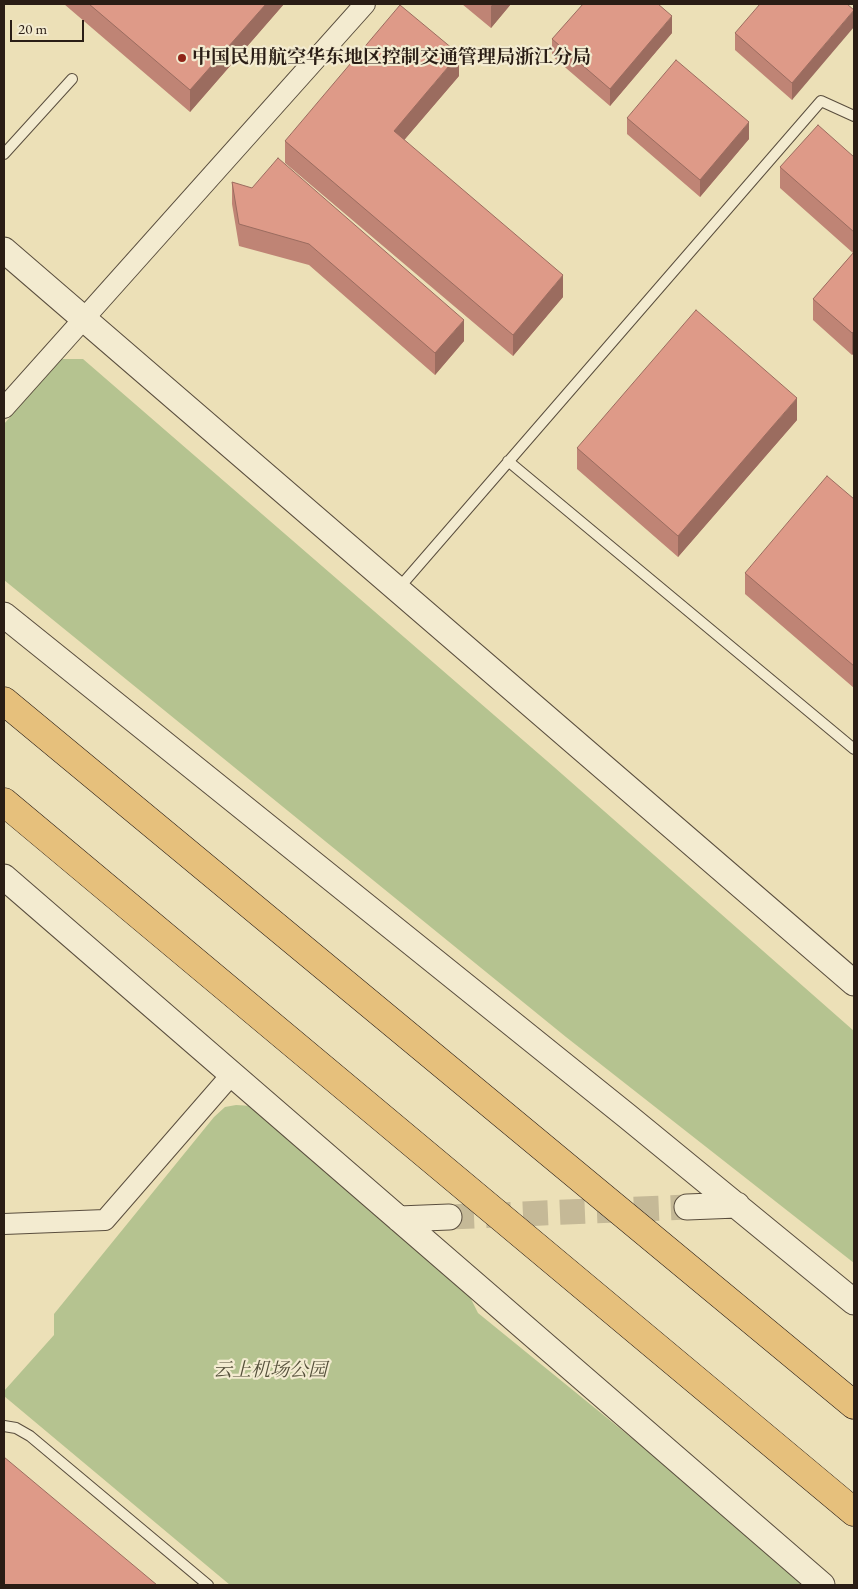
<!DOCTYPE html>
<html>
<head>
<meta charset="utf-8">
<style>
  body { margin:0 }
  #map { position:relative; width:858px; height:1589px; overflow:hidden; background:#ece0b7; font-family:"EB Garamond",serif }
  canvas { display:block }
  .frame { position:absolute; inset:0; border:5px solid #2a1d15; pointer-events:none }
  .scale { position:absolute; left:10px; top:20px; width:74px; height:22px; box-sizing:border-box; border:2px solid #2a1d15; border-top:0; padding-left:6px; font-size:15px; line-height:18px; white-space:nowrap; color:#2a1d15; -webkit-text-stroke:4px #f3ebd0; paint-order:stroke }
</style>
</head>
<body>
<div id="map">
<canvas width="858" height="1589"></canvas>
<div class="frame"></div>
<div class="scale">20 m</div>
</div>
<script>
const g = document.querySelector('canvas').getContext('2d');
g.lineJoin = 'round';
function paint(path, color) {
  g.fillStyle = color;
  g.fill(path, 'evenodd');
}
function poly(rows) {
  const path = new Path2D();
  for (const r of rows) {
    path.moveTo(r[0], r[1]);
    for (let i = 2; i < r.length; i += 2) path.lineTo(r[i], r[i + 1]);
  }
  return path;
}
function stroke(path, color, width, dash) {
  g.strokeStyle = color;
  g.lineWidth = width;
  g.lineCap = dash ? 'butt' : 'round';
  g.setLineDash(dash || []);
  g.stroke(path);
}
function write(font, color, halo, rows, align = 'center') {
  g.font = font + ' "EB Garamond","Noto Serif SC",serif';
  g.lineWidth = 4.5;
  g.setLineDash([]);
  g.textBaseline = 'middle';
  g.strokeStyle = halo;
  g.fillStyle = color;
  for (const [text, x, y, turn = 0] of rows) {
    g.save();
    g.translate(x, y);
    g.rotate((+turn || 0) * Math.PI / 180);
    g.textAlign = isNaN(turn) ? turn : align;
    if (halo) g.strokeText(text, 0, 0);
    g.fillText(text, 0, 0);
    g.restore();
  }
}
paint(poly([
  [60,359,83,359,554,767,854,1031,854,1263,566,1037,4,580,4,424],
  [236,1105,252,1106,465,1287,478,1313,660,1461,803,1585,230,1585,4,1396,4,1391,54,1335,54,1314,214,1117,225,1107]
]), '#b5c390');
stroke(poly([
  [449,1217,687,1207]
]), '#c5b997', 25, [25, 12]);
const service = poly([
  [4,154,72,79],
  [508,461,854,749],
  [398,589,821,101,854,116],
  [4,1426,16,1428,30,1436,208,1585]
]);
const minor = poly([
  [4,408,365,4],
  [4,1224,105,1220,232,1074]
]);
const tertiary = poly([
  [4,250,854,983],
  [4,615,627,1116,854,1302],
  [4,877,822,1585],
  [687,1207,737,1205],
  [399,1219,449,1217]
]);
const motorway = poly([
  [4,701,854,1405],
  [4,802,854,1512]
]);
stroke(service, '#5a4e3e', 12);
stroke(minor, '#5a4e3e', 22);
stroke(tertiary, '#5a4e3e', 27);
stroke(motorway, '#2a1d15', 29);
stroke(service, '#f3ebd0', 10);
stroke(minor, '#f3ebd0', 20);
stroke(tertiary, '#f3ebd0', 25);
stroke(motorway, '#e6c07c', 28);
paint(poly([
  [64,4,284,4,190,112],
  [462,4,511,4,491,28],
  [847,4,792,100,735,50,735,33],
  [672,33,610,106,552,56,552,39],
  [459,76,404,140,563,297,513,356,285,163,285,141],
  [627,118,749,139,700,197,627,134],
  [854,157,854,353,852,355,813,320,813,299,853,253,780,188,780,167],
  [232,182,464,341,435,375,309,265,239,246,232,204],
  [797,420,678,557,577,469,577,448],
  [854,499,854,688,745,594,745,573]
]), '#bf8475');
paint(poly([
  [266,4,284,4,190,112,190,90],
  [493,4,511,4,491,28,491,6],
  [854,10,854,27,792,100,792,83],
  [672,16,672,33,610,106,610,89],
  [459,54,459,76,394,152,394,131],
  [749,122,749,139,700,197,700,180],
  [563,275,563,297,513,356,513,335],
  [464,320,464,341,435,375,435,353],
  [854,331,854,353,852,355,852,333],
  [797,398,797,420,678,557,678,536]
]), '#9b6c5f');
const building = poly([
  [89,4,266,4,190,90,89,4],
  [583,4,658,4,672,16,610,89,552,39,583,4],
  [760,4,847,4,854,10,792,83,735,33,760,4],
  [400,5,459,54,394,131,563,275,513,335,285,141,400,5],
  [676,60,749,122,700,180,627,118,676,60],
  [818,125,854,157,854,232,780,167,818,125],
  [278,158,464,320,435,353,309,244,239,224,232,182,252,188,278,158],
  [854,252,854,331,852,333,813,299,854,252],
  [696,310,797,398,678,536,577,448,696,310],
  [827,476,854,499,854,666,745,573,827,476],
  [4,1457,157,1585,4,1585,4,1457]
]);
paint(building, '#de9a88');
stroke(building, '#9b6c5f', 1);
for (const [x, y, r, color] of [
  [182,58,5,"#8f2418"]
]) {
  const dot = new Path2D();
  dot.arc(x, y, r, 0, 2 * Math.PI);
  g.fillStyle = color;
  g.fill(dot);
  stroke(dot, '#f3ebd0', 2);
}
write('bold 19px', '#2a1d15', '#f3ebd0', [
  ["中国民用航空华东地区控制交通管理局浙江分局",192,58]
], 'left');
write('italic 19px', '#544f3a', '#f3ebd0', [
  ["云上机场公园",270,1371]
]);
</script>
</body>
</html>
